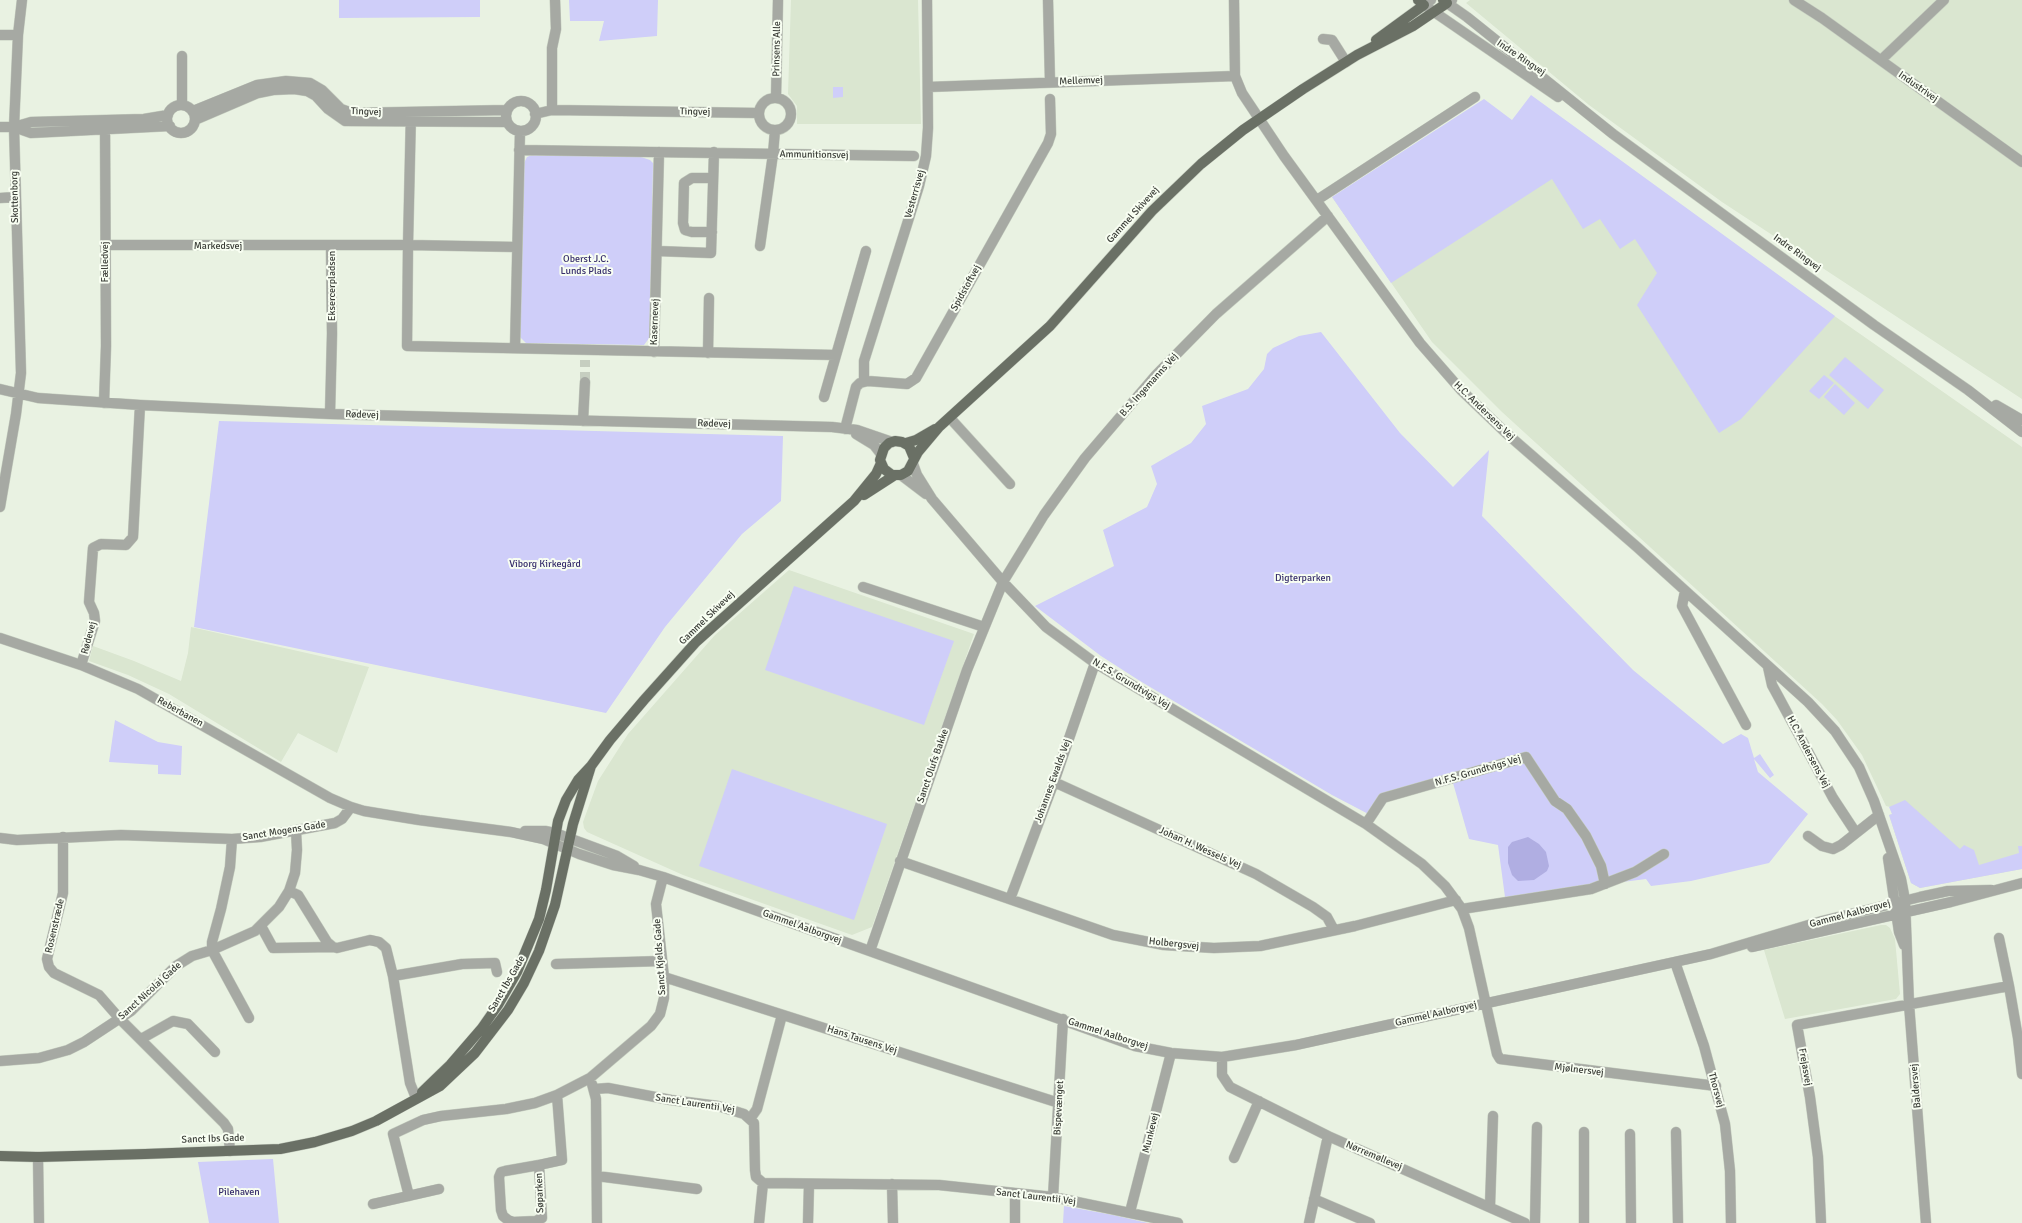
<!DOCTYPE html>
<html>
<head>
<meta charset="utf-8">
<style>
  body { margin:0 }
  canvas { display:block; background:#e9f2e2 }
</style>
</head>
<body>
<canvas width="2022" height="1223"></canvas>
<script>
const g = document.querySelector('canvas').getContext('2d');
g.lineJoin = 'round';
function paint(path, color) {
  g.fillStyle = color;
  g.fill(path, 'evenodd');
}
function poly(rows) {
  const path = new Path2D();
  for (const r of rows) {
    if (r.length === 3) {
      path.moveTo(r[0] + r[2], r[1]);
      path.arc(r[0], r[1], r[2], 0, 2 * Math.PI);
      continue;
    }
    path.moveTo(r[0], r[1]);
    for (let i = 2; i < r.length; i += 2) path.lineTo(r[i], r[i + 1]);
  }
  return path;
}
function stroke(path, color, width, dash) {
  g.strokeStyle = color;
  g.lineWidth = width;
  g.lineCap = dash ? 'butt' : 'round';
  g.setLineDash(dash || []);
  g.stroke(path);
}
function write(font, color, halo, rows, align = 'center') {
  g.font = font + ' Signika,sans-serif';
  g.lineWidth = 4;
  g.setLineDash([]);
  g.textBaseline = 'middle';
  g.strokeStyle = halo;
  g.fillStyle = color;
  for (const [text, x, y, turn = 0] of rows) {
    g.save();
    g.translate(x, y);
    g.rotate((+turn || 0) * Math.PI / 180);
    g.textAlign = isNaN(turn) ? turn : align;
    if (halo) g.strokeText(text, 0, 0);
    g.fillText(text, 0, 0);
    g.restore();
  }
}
paint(poly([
  [791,0,918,0,921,124,797,124,797,106,788,94],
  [1470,0,2022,0,2022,399,1722,202,1589,105,1466,3],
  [1538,109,2022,447,2022,869,1920,888,1911,883,1889,815,1892,814,1890,807,1886,806,1862,755,1837,720,1822,704,1502,412,1432,342,1332,197,1511,124],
  [789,570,974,634,872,927,852,935,683,875,587,832,584,828,583,822,598,781,628,734,715,635],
  [191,627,369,667,337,753,298,733,281,762,169,694,128,675,89,661,93,646,134,661,181,681,188,653],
  [1881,925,1886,925,1890,928,1895,939,1900,994,1896,999,1785,1019,1764,950]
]), '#dae6d0');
paint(poly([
  [339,0,480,0,480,17,339,18],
  [569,0,658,0,657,36,599,41,604,21,570,21],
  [833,87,843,87,843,97,833,98],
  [1531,95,1835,316,1741,419,1719,433,1637,305,1657,273,1635,239,1620,249,1600,219,1583,229,1552,179,1391,283,1332,197,1484,99,1512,120],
  [532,155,641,157,650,160,653,163,650,337,644,345,526,343,520,337,523,165,527,157],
  [1321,332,1400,433,1453,487,1489,450,1482,516,1633,670,1723,744,1741,734,1748,738,1754,758,1760,754,1774,775,1770,778,1754,759,1758,772,1808,814,1769,863,1691,881,1651,886,1646,879,1505,897,1498,845,1469,839,1453,783,1388,800,1376,818,1332,795,1140,681,1101,656,1035,606,1114,566,1103,530,1147,507,1157,484,1151,466,1191,443,1206,424,1202,406,1248,389,1264,369,1267,354,1273,348,1299,336],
  [1845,357,1884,390,1868,409,1829,375],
  [1824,375,1834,383,1819,399,1809,391],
  [1835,384,1855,403,1844,415,1824,397],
  [219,421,783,436,781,501,742,534,665,627,606,713,194,627],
  [794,586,954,641,924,725,765,670],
  [115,720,158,742,182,746,181,775,158,774,158,765,109,762],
  [732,769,887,824,854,920,699,866],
  [1905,800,1960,849,1964,845,1974,850,1979,865,2019,853,2018,846,2022,846,2022,869,1920,888,1911,883,1889,815,1892,814,1889,807],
  [273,1159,279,1223,209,1223,198,1162],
  [1064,1206,1113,1215,1148,1223,1063,1223]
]), '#cfcef9');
paint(poly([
  [1528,837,1539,844,1546,852,1549,866,1547,871,1534,880,1518,881,1512,875,1508,863,1508,847,1512,842]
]), '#b0aee2');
stroke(poly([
  [585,382,585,360]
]), '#c6cec0', 10, [10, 5]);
const minor = poly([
  [1048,0,1050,82],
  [1234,0,1235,76,1242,93,1284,156,1420,343,1461,390,1506,433,1637,547,1808,702,1835,731,1859,767,1874,801,1901,879,1905,900,1909,1004,1926,1223],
  [1431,0,1424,5,1558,97],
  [1452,0,1447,3,1467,17,1613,134,1874,325,1968,390,2022,432],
  [1794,0,1822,18,2022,162],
  [0,35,18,35],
  [1323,39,1332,40,1346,62],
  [182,56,182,105],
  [1881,60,1944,0],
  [928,87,1235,76],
  [776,98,778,0],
  [775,114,16],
  [521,116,15],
  [181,119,14],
  [552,110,552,48,556,29,555,0],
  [193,111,257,85,286,81,310,83,322,90,341,109,352,113,507,110],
  [535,114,552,110,759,113],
  [195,120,258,93,273,90,294,89,307,91,316,96,328,109,345,121,507,122],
  [0,127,14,127,31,122,144,119,168,115],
  [14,127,31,133,170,126],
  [519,150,914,156],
  [0,198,15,197],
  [1317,200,1475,97],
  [712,232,692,232,685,230,683,223,684,183,692,178,713,178],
  [105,245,408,245,411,112],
  [760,246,773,154,775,130],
  [517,247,408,245,407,346,836,355],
  [657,251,711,253,714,152],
  [515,348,520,131],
  [654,352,659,152],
  [708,353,709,298],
  [864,381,864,361,919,186,926,156,928,128,927,0],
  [0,389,38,398,140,405,330,414,832,427,857,430,892,442],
  [824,397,866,251],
  [104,403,106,346,105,121],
  [1996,405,2022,420],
  [330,414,332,334,331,246],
  [950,418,1010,484],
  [583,421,585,382],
  [845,429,856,387,860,383,868,381,907,384,916,378,1048,143,1051,134,1050,99],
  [856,434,874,445,881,454],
  [913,464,917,475,932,499,1003,582,1046,627,1095,663,1366,824,1422,864,1445,886,1462,909,1469,928,1497,1054,1500,1059,1716,1086],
  [901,475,926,494],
  [0,507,16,414,21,373,14,127,18,35,22,0],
  [863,587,984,627],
  [1685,591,1682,606,1746,725],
  [0,638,81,665,138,689,330,798,351,807,364,811,419,820,511,832,543,839,579,854,613,865,639,870,663,877,1135,1046,1171,1053,1222,1057,1296,1045,1711,954,1822,921,1920,897,1948,891,1991,890],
  [81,665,95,621,94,613,89,602,93,548,101,544,126,545,133,537,140,405],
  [1768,667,1772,685,1778,696,1833,798,1856,833],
  [1054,782,1256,874,1313,907,1327,917,1334,930],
  [1366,824,1383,798,1526,757,1555,801,1567,809,1586,836,1601,866,1605,884],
  [525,831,545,831,555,833,617,856,634,866],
  [1808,836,1822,846,1833,849,1841,845,1879,815],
  [63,837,63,893,47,959,49,967,54,973,99,995,120,1019,224,1123,228,1129,230,1151],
  [0,838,17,840,121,835,232,839,260,837,335,823,342,819,351,807],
  [232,839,230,867,221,909,212,942,212,950,249,1018],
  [1888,858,1899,932,1904,945],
  [900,861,1113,935,1164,945,1214,948,1260,946,1355,926,1456,900],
  [289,891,298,895,327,942,333,947,337,948,370,940,379,942,386,948,393,976,410,1083,416,1098],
  [1010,899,1054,782,1095,663],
  [1462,909,1591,889,1635,872,1664,854],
  [261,926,273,948,333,947],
  [1999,938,2009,986],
  [1752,947,1951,902,2022,883],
  [870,951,967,670,1003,582,1044,515,1085,458,1156,375,1216,314,1328,216],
  [1675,962,1704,1046,1725,1124,1730,1171,1731,1223],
  [556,964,662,961],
  [393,976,462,964,495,963,497,972],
  [664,977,1059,1103],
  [141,1039,173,1021,188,1024,215,1052],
  [1222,1057,1222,1075,1230,1087,1328,1136,1525,1223],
  [0,1061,39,1058,68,1050,84,1042,131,1011,176,966,192,956,212,950,255,931,279,907,289,891,295,873,297,850,296,831],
  [592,1084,596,1099,597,1223],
  [595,1089,608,1088,671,1100,718,1106,744,1114,754,1123,755,1170,756,1177,763,1183,939,1185,1053,1197,1178,1223],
  [750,1119,757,1109,782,1015],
  [1676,1132,1678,1223],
  [1630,1134,1631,1223],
  [38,1157,39,1223],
  [1234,1158,1259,1101],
  [539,1165,542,1218,536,1221,513,1222,508,1220,503,1216,501,1210,499,1177,501,1172,505,1171,539,1165,562,1160,557,1095],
  [597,1176,697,1189],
  [892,1184,893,1223],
  [409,1196,393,1134,423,1120,441,1116,506,1109,535,1103,557,1095,590,1078,651,1026,660,1014,664,998,664,977,656,904,663,877],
  [1053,1197,1063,1019],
  [1314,1199,1370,1223],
  [373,1204,439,1189],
  [1490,1206,1493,1116],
  [1130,1212,1171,1053],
  [759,1223,763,1183],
  [808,1223,809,1184],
  [1015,1223,1015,1194],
  [1309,1223,1328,1136],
  [1535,1223,1537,1127],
  [1584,1223,1584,1132],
  [1821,1223,1818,1157,1810,1097,1797,1025,2009,986,2018,1038,2022,1074]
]);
const major = poly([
  [1376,40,1424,5,1418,0],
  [906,443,916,440,935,429],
  [914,458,909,446,902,442,895,441,889,443,884,448,880,460,884,469,892,475,901,475,908,471,918,452,939,427,1050,326,1152,211,1201,164,1243,130,1303,89,1357,55,1413,26,1447,3,1443,0],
  [864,495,895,475],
  [422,1092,450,1065,482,1028,498,1005,517,972,539,919,546,890,558,821,566,800,578,780,591,766,610,740,644,700,696,642,854,501,876,474,881,463],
  [0,1156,38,1157,145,1154,280,1149,315,1142,352,1131,376,1121,440,1086,475,1053,508,1010,524,983,539,951,555,905,573,824,591,766]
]);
stroke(minor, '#c6cec0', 11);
stroke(major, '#c6cec0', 11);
stroke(minor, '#a6a9a3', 10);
stroke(major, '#6a7065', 10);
write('10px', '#3b3e38', '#f8fef2', [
  ["Prinsens Alle",777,49,-89],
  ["Indre Ringvej",1521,58,34],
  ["Mellemvej",1081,81,-2],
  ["Industrivej",1918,87,35],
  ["Tingvej",366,112,2],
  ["Tingvej",695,112,1],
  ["Ammunitionsvej",814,155,1],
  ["Vesterrisvej",915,194,-74],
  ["Skottenborg",15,197,-91],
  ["Gammel Skivevej",1133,215,-48],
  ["Markedsvej",218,246],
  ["Indre Ringvej",1797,253,36],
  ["Fælledvej",105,262,-90],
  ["Eksercerpladsen",332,286,-90],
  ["Spidstoftvej",966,288,-61],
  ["Kasernevej",655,322,-88],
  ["B.S. Ingemanns Vej",1149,385,-48],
  ["H.C. Andersens Vej",1484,411,44],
  ["Rødevej",362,415,2],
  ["Rødevej",714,424,2],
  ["Gammel Skivevej",707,618,-44],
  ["Rødevej",89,638,-75],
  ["N.F.S. Grundtvigs Vej",1131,684,31],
  ["Reberbanen",180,712,29],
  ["H.C. Andersens Vej",1808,752,62],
  ["Sanct Olufs Bakke",933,766,-71],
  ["N.F.S. Grundtvigs Vej",1478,771,-16],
  ["Johannes Ewalds Vej",1053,781,-70],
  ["Sanct Mogens Gade",284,831,-9],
  ["Johan H. Wessels Vej",1200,848,24],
  ["Gammel Aalborgvej",1850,914,-15],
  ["Rosenstræde",55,926,-77],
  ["Gammel Aalborgvej",802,927,20],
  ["Holbergsvej",1174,944,6],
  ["Sanct Kjelds Gade",660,957,-94],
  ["Sanct Ibs Gade",507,984,-60],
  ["Sanct Nicolaj Gade",150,991,-42],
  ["Gammel Aalborgvej",1436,1014,-13],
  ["Gammel Aalborgvej",1108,1034,18],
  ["Hans Tausens Vej",862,1040,18],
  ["Frejasvej",1805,1067,80],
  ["Mjølnersvej",1579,1070,7],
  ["Baldersvej",1916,1086,-95],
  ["Thorsvej",1716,1090,75],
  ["Sanct Laurentii Vej",695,1104,9],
  ["Bispevænget",1059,1108,-87],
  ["Munkevej",1151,1133,-76],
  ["Sanct Ibs Gade",213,1139,-2],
  ["Nørremøllevej",1374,1156,23],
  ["Søparken",540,1193,-92],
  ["Sanct Laurentii Vej",1036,1197,7]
]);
write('10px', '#362d6b', '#f8fef2', [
  ["Oberst J.C.",586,259],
  ["Lunds Plads",586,271],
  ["Viborg Kirkegård",545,564],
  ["Digterparken",1303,578],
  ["Pilehaven",239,1192]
]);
</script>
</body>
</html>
